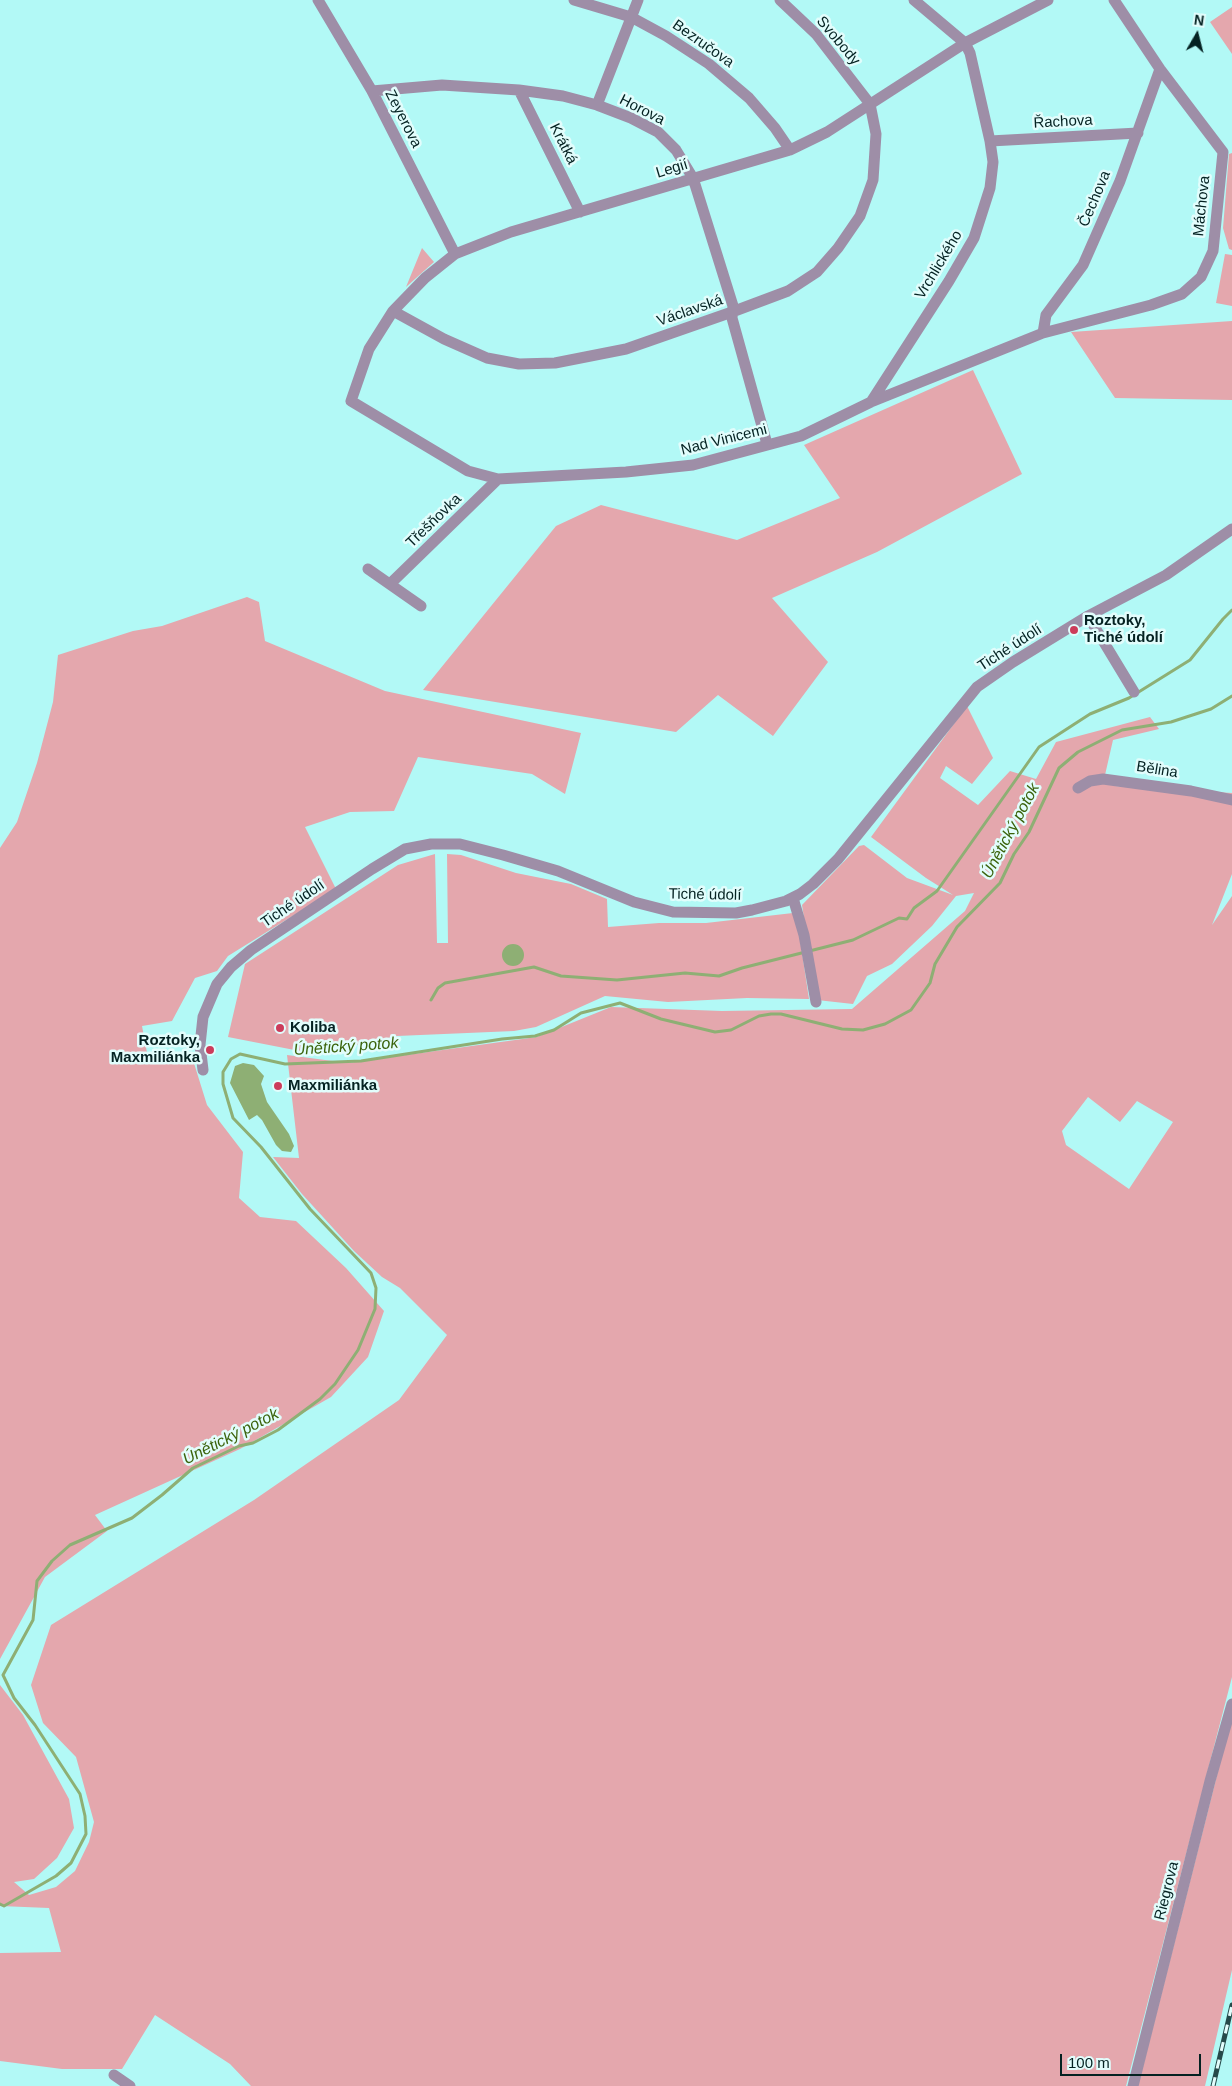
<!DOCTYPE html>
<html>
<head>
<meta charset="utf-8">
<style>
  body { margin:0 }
  #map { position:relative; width:1232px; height:2086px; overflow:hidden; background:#b2f9f6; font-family:Helvetica,sans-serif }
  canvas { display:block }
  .north { position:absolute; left:1172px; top:10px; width:50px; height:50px; -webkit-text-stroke:4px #e2fdfc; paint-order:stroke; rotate:8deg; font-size:14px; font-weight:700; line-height:20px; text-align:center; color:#042222 }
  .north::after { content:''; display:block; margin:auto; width:18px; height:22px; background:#042222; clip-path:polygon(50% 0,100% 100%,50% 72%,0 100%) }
  .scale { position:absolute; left:1060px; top:2054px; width:141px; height:22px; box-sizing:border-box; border:2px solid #042222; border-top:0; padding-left:6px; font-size:15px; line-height:18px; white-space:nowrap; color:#042222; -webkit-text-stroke:4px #e2fdfc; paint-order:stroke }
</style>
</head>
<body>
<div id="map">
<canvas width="1232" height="2086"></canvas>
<div class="north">N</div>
<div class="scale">100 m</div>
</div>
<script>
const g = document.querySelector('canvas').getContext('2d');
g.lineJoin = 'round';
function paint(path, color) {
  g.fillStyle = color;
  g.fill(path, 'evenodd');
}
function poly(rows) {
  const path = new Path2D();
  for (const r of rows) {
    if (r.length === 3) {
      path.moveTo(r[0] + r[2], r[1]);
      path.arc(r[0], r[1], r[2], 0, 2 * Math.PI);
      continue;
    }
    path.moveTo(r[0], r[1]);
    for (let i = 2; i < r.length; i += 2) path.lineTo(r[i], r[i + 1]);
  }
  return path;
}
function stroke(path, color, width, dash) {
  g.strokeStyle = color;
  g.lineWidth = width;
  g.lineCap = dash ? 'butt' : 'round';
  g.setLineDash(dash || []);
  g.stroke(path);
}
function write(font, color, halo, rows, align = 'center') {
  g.font = font + ' Helvetica,sans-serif';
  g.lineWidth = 5;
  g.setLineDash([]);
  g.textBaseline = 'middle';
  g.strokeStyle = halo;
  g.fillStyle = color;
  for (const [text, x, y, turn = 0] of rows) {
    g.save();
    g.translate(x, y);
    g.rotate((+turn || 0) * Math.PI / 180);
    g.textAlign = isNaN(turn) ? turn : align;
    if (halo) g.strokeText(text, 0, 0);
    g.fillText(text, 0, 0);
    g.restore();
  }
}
paint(poly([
  [1232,7,1232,54,1210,22],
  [1232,153,1232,250,1229,249,1223,228,1229,154],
  [422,248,434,262,406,287],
  [1225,254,1232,255,1232,306,1216,303],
  [1232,321,1232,400,1115,398,1071,332],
  [973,370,1022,474,877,552,772,598,828,662,773,736,718,695,676,732,423,690,556,526,601,505,737,540,840,498,804,445],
  [247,597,259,602,265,641,385,691,581,733,565,794,532,774,418,757,394,811,350,812,305,827,336,889,228,956,217,971,195,978,172,1021,142,1026,148,1058,193,1060,207,1105,243,1152,239,1198,260,1217,296,1221,346,1268,384,1311,368,1357,331,1397,240,1449,95,1515,107,1531,45,1577,0,1659,0,848,17,822,37,763,53,702,58,655,133,631,162,626],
  [967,706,993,758,972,784,946,766,940,778,978,805,1010,771,1036,779,1056,742,1150,717,1159,729,1113,740,1105,775,1115,786,1232,793,1232,874,1212,925,1232,896,1232,1677,1126,2086,251,2086,230,2064,155,2015,122,2069,62,2069,0,2061,0,1953,61,1952,49,1908,0,1906,0,1685,23,1715,69,1799,74,1828,57,1858,34,1879,14,1882,29,1895,56,1887,75,1871,89,1842,94,1822,76,1757,43,1723,31,1685,51,1625,254,1500,399,1400,447,1335,400,1288,382,1277,354,1251,302,1194,273,1157,299,1158,287,1055,348,1063,537,1037,611,1007,722,1011,852,1009,965,911,974,893,956,896,932,926,892,964,867,976,853,1004,817,1000,802,905,859,846,864,845,907,878,953,895,926,878,871,837],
  [1088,1097,1120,1122,1137,1101,1173,1122,1129,1189,1066,1145,1062,1131],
  [435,854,437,943,448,943,447,854,461,855,516,873,571,884,607,899,608,927,659,923,706,923,793,913,799,933,809,999,747,998,668,1002,605,996,536,1027,514,1031,397,1036,315,1054,228,1037,245,964,398,865],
  [1232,1716,1232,1970,1205,2086,1138,2086]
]), '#e4a7ad');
paint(poly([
  [513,955,11],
  [243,1063,254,1065,264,1076,261,1084,267,1102,289,1134,294,1146,291,1152,282,1151,276,1145,262,1120,257,1115,249,1120,230,1083,235,1066]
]), '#8eaf74');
stroke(poly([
  [431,1000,438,988,445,983,534,967,561,976,617,980,685,973,719,976,742,968,853,940,899,918,907,919,914,908,937,891,1039,747,1090,714,1129,698,1190,660,1223,619,1232,610],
  [0,1904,4,1906,56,1876,71,1863,86,1834,85,1816,80,1794,35,1725,14,1698,3,1675,33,1620,37,1581,52,1561,70,1545,132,1518,162,1495,193,1468,239,1446,253,1443,278,1430,320,1399,335,1384,358,1350,375,1309,376,1288,371,1273,310,1209,261,1147,233,1118,223,1084,223,1072,231,1059,240,1054,285,1064,361,1061,502,1039,535,1036,554,1030,581,1013,620,1003,661,1019,715,1032,731,1030,759,1016,771,1014,781,1014,842,1029,863,1030,885,1024,911,1010,930,983,935,964,957,927,1000,883,1014,854,1029,832,1059,768,1078,752,1122,730,1171,722,1211,709,1232,696]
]), '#8eaf74', 3);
stroke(poly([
  [318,0,372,91,455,254],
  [574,0,631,17,666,36,709,64,749,98,775,128,790,150],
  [1048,0,965,43,827,132,790,150,511,232,455,254,425,278,393,311,369,349,351,401,468,471,498,479,626,472,693,465,801,436,871,402,1043,333,1151,305,1182,294,1201,277,1213,251,1223,152,1160,69,1114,0],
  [519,90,580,212],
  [372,91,442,85,519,90,563,96,597,105,631,118,658,132,676,150,693,178,733,306,732,318,767,444],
  [597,105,638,0],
  [990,141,1138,133],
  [393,311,444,339,487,358,519,364,555,363,626,349,732,312,788,291,817,272,838,248,860,216,873,180,876,134,870,104,816,34,780,0],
  [1043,333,1046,315,1083,265,1120,181,1160,69],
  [871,402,949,281,974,238,990,188,993,162,990,141,970,53,965,43,914,0],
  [368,569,421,606],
  [390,584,498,479],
  [1088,616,1134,692],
  [1078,788,1090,781,1103,779,1191,791,1232,800],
  [793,898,804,935,816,1002],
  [203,1070,200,1045,203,1017,217,984,231,967,251,950,372,869,405,849,431,844,460,844,503,855,558,871,634,902,673,912,736,913,752,910,786,901,800,894,813,884,838,859,977,687,1013,662,1088,616,1166,575,1232,529],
  [114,2075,130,2086],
  [1133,2086,1210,1781,1232,1704]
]), '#9e8ea7', 11);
const rail = poly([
  [1213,2086,1232,2005]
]);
stroke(rail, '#254a4a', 5);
stroke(rail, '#e2fdfc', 3, [9]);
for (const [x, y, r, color] of [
  [1074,630,5,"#cc3c5b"],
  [280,1028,5,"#cc3c5b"],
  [210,1050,5,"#cc3c5b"],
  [278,1086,5,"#cc3c5b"]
]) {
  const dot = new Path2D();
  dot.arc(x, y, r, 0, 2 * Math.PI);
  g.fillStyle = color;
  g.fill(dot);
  stroke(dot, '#e2fdfc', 2);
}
write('15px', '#042222', '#e2fdfc', [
  ["Svobody",838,41,50],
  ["Bezručova",703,44,35],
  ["Horova",642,110,27],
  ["Zeyerova",403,119,63],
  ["Řachova",1063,122,-3],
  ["Krátká",563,144,63],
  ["Legií",672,169,-17],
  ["Čechova",1095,199,-67],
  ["Máchova",1202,206,-84],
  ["Vrchlického",939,265,-59],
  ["Václavská",690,311,-19],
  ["Nad Vinicemi",724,440,-14],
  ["Třešňovka",434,521,-44],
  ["Tiché údolí",1010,648,-33],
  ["Bělina",1157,770,9],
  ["Tiché údolí",705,895,1],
  ["Tiché údolí",293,904,-34],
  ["Riegrova",1167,1891,-76]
]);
write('bold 15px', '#042222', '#e2fdfc', [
  ["Roztoky,",1084,621],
  ["Tiché údolí",1084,638],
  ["Koliba",290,1028],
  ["Roztoky,",200,1041,"right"],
  ["Maxmiliánka",200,1058,"right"],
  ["Maxmiliánka",288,1086]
], 'left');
write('italic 16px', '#3b630c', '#e2fdfc', [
  ["Únětický potok",1011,831,-62],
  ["Únětický potok",346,1047,-4],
  ["Únětický potok",231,1437,-27]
]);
</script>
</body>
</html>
